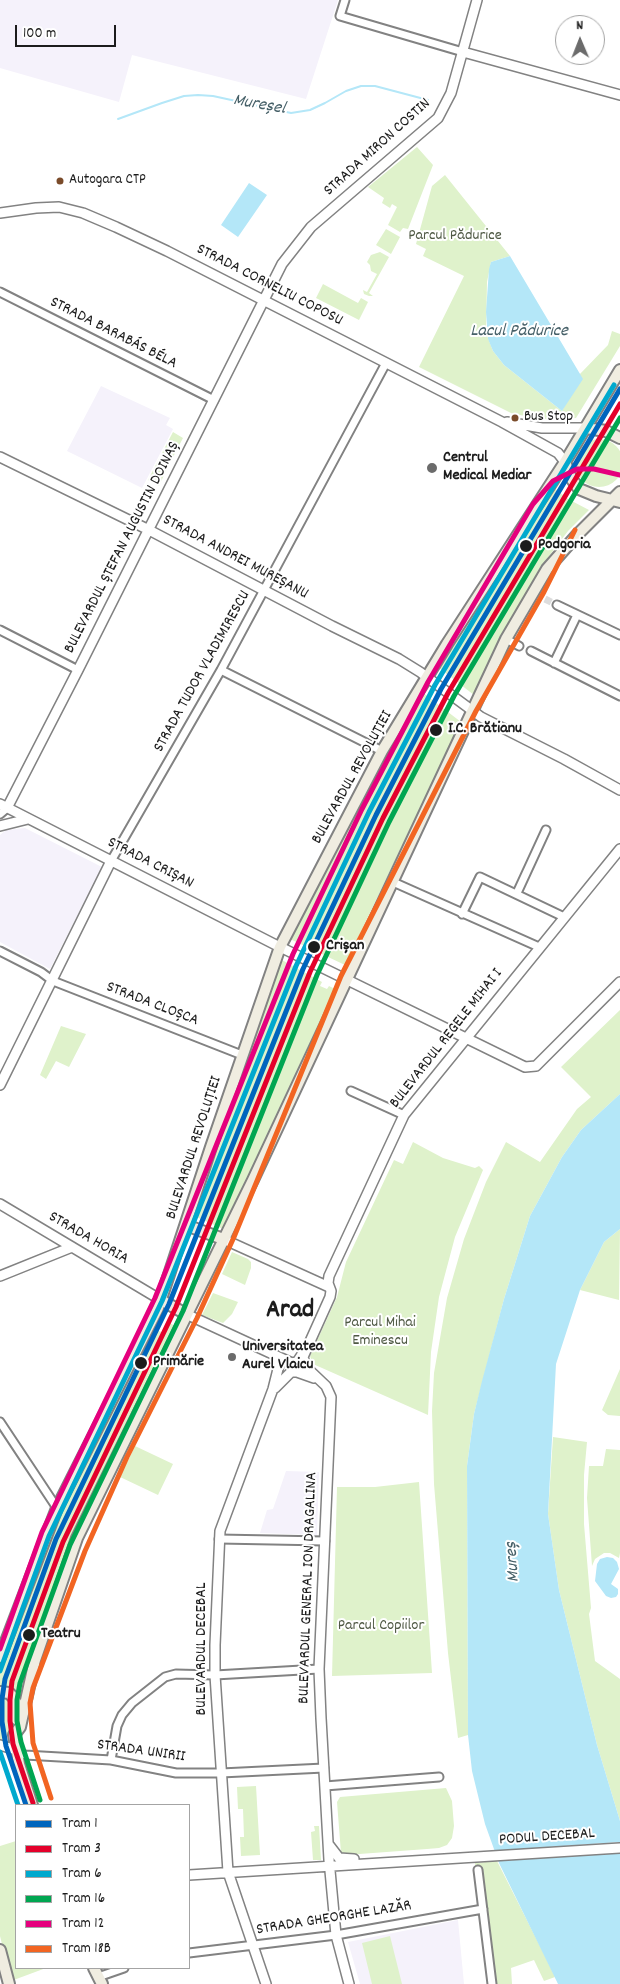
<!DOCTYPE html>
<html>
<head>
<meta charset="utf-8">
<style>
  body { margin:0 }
  #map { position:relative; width:620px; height:1984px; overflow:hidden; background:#fff; font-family:Dekko,sans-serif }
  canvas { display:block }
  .legend { position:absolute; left:15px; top:1804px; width:175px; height:165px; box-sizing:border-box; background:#fff; border:1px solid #a4a4a4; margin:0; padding:6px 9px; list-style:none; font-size:15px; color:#1c1c1c }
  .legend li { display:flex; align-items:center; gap:10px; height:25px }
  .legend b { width:25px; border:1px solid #a4a4a4 }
  .north { position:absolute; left:555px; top:15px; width:50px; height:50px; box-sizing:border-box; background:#fff; border:1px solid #a4a4a4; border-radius:50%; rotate:359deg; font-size:14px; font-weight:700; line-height:20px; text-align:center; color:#1c1c1c }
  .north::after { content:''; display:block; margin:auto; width:18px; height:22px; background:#6b6b6b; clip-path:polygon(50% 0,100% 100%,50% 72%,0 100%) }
  .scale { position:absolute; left:15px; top:25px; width:101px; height:22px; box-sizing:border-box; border:2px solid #1c1c1c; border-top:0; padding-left:6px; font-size:15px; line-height:18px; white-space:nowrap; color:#1c1c1c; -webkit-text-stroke:4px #fff; paint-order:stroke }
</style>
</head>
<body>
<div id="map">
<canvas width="620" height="1984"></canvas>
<ul class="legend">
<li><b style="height:6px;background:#0065bd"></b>Tram 1</li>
<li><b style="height:6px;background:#e4002b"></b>Tram 3</li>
<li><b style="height:6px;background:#00a9ce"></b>Tram 6</li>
<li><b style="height:6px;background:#00a651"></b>Tram 16</li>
<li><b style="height:6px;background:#e5007d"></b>Tram 12</li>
<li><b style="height:6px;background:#f26522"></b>Tram 18B</li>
</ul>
<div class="north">N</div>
<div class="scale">100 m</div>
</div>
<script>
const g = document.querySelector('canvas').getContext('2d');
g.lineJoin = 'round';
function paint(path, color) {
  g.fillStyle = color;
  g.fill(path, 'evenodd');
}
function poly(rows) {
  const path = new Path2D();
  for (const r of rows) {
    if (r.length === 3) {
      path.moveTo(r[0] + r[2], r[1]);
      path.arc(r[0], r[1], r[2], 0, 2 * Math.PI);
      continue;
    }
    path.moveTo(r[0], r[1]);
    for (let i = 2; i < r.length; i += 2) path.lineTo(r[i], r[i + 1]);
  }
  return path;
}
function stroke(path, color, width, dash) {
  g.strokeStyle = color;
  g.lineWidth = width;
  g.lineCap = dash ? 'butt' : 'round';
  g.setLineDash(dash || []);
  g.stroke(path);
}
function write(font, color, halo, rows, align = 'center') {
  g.font = font + ' Dekko,sans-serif';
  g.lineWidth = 4;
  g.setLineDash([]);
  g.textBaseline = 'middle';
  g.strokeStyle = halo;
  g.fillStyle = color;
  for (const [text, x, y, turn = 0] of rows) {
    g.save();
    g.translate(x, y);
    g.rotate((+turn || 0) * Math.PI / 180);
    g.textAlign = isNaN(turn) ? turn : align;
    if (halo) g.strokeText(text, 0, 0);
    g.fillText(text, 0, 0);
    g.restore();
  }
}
paint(poly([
  [0,0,338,0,306,99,132,55,119,102,0,68],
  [101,386,170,418,166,425,173,429,142,488,67,451],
  [25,828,102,867,50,969,0,942,0,835,6,830],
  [286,1471,319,1472,317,1535,260,1533,267,1510,273,1509],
  [458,1920,464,1984,360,1984,348,1942]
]), '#f5f2fb');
paint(poly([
  [417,147,433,165,408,229,403,228,400,232,388,225,397,207,392,204,390,208,382,203,384,198,368,187],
  [445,175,510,256,491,262,487,282,486,333,493,351,504,365,562,411,579,375,608,345,612,331,620,334,620,346,576,418,552,420,513,414,419,367,464,276,423,256,426,249,416,244,432,186],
  [386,229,400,237,391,254,376,245],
  [380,252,389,257,369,293,373,296,369,296,364,294,363,290,367,292,377,274,371,271,370,265,367,262,371,255],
  [323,284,358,303,361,298,368,302,359,320,316,298],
  [173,432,183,438,172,459,162,453],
  [599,463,24],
  [159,459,169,464,159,486,148,480],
  [554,488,568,499,589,510,568,531,540,568,498,643,474,695,439,668,504,563],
  [422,692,461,722,345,965,290,939,383,757],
  [282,960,322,982,320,986,327,989,329,986,335,989,223,1229,192,1215],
  [620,1010,620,1094,581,1130,562,1157,530,1216,504,1299,474,1414,467,1466,468,1735,458,1738,448,1653,434,1484,432,1411,434,1373,447,1298,464,1239,486,1182,506,1142,540,1162,577,1109,591,1097,561,1067],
  [61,1026,86,1034,69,1067,56,1061,46,1079,40,1075],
  [413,1142,443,1158,475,1168,479,1166,483,1170,455,1237,439,1297,431,1352,428,1415,313,1364,310,1356,337,1297,346,1262,394,1160,403,1164],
  [620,1229,619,1300,580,1290,604,1242],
  [232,1252,248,1259,251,1262,251,1268,245,1285,222,1274],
  [213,1293,238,1302,232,1314,223,1323,202,1315],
  [168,1322,175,1326,65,1552,26,1676,22,1697,14,1691,0,1687,0,1671,47,1545,128,1374,135,1377,158,1331,162,1332],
  [620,1369,620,1416,608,1415,602,1410],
  [553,1437,587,1442,584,1475,584,1524,591,1608,589,1614,595,1661,620,1679,620,1821,597,1745,559,1590,548,1514],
  [135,1446,173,1464,158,1495,120,1477],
  [606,1449,620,1450,620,1553,619,1558,610,1553,604,1553,595,1559,592,1566,587,1498,589,1466,603,1466],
  [419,1482,432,1673,332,1676,337,1487,375,1487],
  [0,1696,9,1699,13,1705,11,1734,0,1741],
  [256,1786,260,1855,241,1856,240,1837,244,1837,243,1809,238,1809,237,1787],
  [446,1788,452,1801,454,1826,452,1838,447,1845,439,1848,427,1849,346,1855,341,1853,337,1802,340,1797],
  [314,1826,319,1826,321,1860,313,1860,311,1832,315,1831],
  [16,1841,16,1968,46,1968,11,1981,0,1936,0,1846],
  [497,1861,542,1950,555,1977,544,1981,534,1960,511,1968,512,1984,488,1984,475,1863],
  [390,1936,402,1984,372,1984,362,1943]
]), '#dff2cb');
paint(poly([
  [249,183,267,195,238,237,221,225],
  [510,256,583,379,562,411,504,365,493,351,488,339,486,312,489,269,491,262],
  [620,1094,620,1229,604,1242,580,1290,556,1364,548,1514,559,1590,597,1745,620,1821,620,1984,558,1984,499,1863,485,1824,472,1771,468,1735,467,1466,474,1414,482,1381,504,1299,530,1216,562,1157,581,1130],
  [607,1557,613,1558,617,1562,619,1569,611,1584,618,1589,618,1594,616,1597,611,1598,606,1596,595,1581,597,1564,600,1559]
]), '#b4e7f8');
paint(poly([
  [620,1842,620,1853,495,1861,492,1851]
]), '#fff');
stroke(poly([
  [118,119,162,103,184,96,198,95,213,96,291,113,310,110,325,103,346,91,361,86,375,86,428,100]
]), '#b4e7f8', 2);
stroke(poly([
  [545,599,557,605]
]), '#ddd', 7, [7, 3.5]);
const street = poly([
  [345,0,340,16,463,52],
  [0,292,214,400],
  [557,605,620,635],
  [0,630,78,670],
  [506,639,519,646],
  [531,651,620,696],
  [554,663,577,615],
  [221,670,382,751],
  [0,814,7,808],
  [111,861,221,670,386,363],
  [393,882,539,947],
  [517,893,546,830],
  [462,914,480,877,564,917],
  [0,951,41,972,53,981,242,1055],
  [351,1091,404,1115],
  [0,1422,57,1508],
  [219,1539,325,1541],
  [16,1750,25,1755,111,1760,176,1773,221,1773,324,1768],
  [111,1760,117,1726,122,1715,132,1703,165,1677,176,1674,215,1675,319,1669],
  [325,1786,439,1777],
  [478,1870,492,1984],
  [189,1953,336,1935,483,1909],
  [98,1977,124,1968]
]);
const secondary = poly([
  [463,52,620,95],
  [0,213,36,208,59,207,83,213,116,227,167,251,502,422,558,453,565,462],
  [507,422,542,428,586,428],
  [0,457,149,530,332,626,399,659,420,672,481,717,564,759,620,790],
  [0,804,274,944,525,1067,536,1066,620,982],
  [7,808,78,670,282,264,311,227,438,118,451,93,477,0],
  [0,826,28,819],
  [0,1085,111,861],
  [0,1204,161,1300],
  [223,1239,329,1287],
  [0,1276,72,1247],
  [186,1314,292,1363,297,1362,303,1353],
  [275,1388,291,1372,297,1372,314,1378],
  [0,1745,16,1750],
  [329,1845,339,1858,354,1859],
  [189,1875,620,1848],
  [266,1984,228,1872,215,1675,215,1645,220,1531,273,1389,279,1365,275,1356],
  [349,1984,336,1935,329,1860,321,1718,319,1669,331,1397,326,1386,306,1367,303,1357,330,1297,331,1291,328,1283,329,1276,404,1115,620,849]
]);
const primary = poly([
  [586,428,606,431,620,438],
  [565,462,571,478,579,489,596,496,620,502],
  [186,1225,223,1239],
  [161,1300,186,1314],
  [0,1657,57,1508,158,1308,211,1147,280,947,382,751,447,644,565,462,620,370],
  [0,1692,9,1693,14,1698,17,1704,16,1719],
  [32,1805,19,1764,14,1735,20,1727,35,1660,77,1538,253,1180,506,639,547,569,577,535,620,492],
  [0,1950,9,1984],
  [94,1968,102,1984]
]);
stroke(street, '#828282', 11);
stroke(secondary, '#828282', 12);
stroke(primary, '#828282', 14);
stroke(street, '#fff', 7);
stroke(secondary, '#fff', 9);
stroke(primary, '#f0ede1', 10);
stroke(poly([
  [26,1805,6,1746,2,1722,2,1699,5,1679,56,1539,169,1304,303,969,376,815,441,689,620,389]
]), '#0065bd', 5);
stroke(poly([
  [33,1803,13,1744,10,1721,10,1700,12,1681,63,1542,176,1307,310,972,383,818,448,693,620,404]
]), '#e4002b', 5);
stroke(poly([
  [0,1671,49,1536,162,1301,296,966,369,812,435,685,614,385],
  [0,1752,18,1805]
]), '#00a9ce', 5);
stroke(poly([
  [40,1800,21,1742,17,1721,17,1700,20,1683,70,1545,183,1311,317,975,389,822,454,696,620,418]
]), '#00a651', 5);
stroke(poly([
  [0,1649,42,1532,155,1298,293,954,362,809,428,682,533,504,553,481,577,469,594,469,620,475]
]), '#e5007d', 5);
stroke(poly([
  [51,1798,33,1743,30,1703,33,1688,85,1551,127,1457,197,1318,234,1237,341,976,476,711,544,592,575,530]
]), '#f26522', 5);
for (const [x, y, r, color] of [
  [60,181,4.5,"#7a4b2a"],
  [515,418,4.5,"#7a4b2a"],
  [432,468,6,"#6b6b6b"],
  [526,546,7,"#1c1c1c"],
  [436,730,7,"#1c1c1c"],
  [314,947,7,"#1c1c1c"],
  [232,1357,5,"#6b6b6b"],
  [141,1363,7,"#1c1c1c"],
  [29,1635,7,"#1c1c1c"]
]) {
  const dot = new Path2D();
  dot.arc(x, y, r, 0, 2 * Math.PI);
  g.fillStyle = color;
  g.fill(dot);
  stroke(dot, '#fff', 2);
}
write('15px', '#1c1c1c', '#fff', [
  ["Autogara CTP",69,181],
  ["Bus Stop",524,418]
], 'left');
write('16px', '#1c1c1c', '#fff', [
  ["STRADA MIRON COSTIN",378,148,-42],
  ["STRADA CORNELIU COPOSU",269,286,27],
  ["STRADA BARABÁS BÉLA",113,334,27],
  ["BULEVARDUL ȘTEFAN AUGUSTIN DOINAȘ",123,548,-63],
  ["STRADA ANDREI MUREȘANU",235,558,28],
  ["STRADA TUDOR VLADIMIRESCU",203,672,-61],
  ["BULEVARDUL REVOLUȚIEI",353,778,-61],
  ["STRADA CRIȘAN",150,864,27],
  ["STRADA CLOȘCA",152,1005,21],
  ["BULEVARDUL REGELE MIHAI I",447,1039,-52],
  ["BULEVARDUL REVOLUȚIEI",195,1148,-72],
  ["STRADA HORIA",88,1239,30],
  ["BULEVARDUL GENERAL ION DRAGALINA",309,1588,-88],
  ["BULEVARDUL DECEBAL",203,1649,-90],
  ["STRADA UNIRII",141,1752,8],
  ["PODUL DECEBAL",547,1838,-4],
  ["STRADA GHEORGHE LAZĂR",334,1919,-9]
]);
write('16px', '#4f5944', '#fff', [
  ["Parcul Pădurice",455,237],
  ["Parcul Mihai",380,1324],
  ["Eminescu",380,1342],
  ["Parcul Copiilor",381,1627]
]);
write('bold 16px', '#1c1c1c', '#fff', [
  ["Centrul",443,459],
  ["Medical Mediar",443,477],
  ["Universitatea",242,1348],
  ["Aurel Vlaicu",242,1366]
], 'left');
write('bold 16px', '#1c1c1c', '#fff', [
  ["Podgoria",538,546],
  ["I.C. Brătianu",448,730],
  ["Crișan",326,947],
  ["Primărie",153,1363],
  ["Teatru",41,1635]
], 'left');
write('italic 18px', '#466068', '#fff', [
  ["Mureșel",259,106,10],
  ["Lacul Pădurice",519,333],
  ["Mureș",514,1562,-94]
]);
write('bold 26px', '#1c1c1c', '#fff', [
  ["Arad",290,1312]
]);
</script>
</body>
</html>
